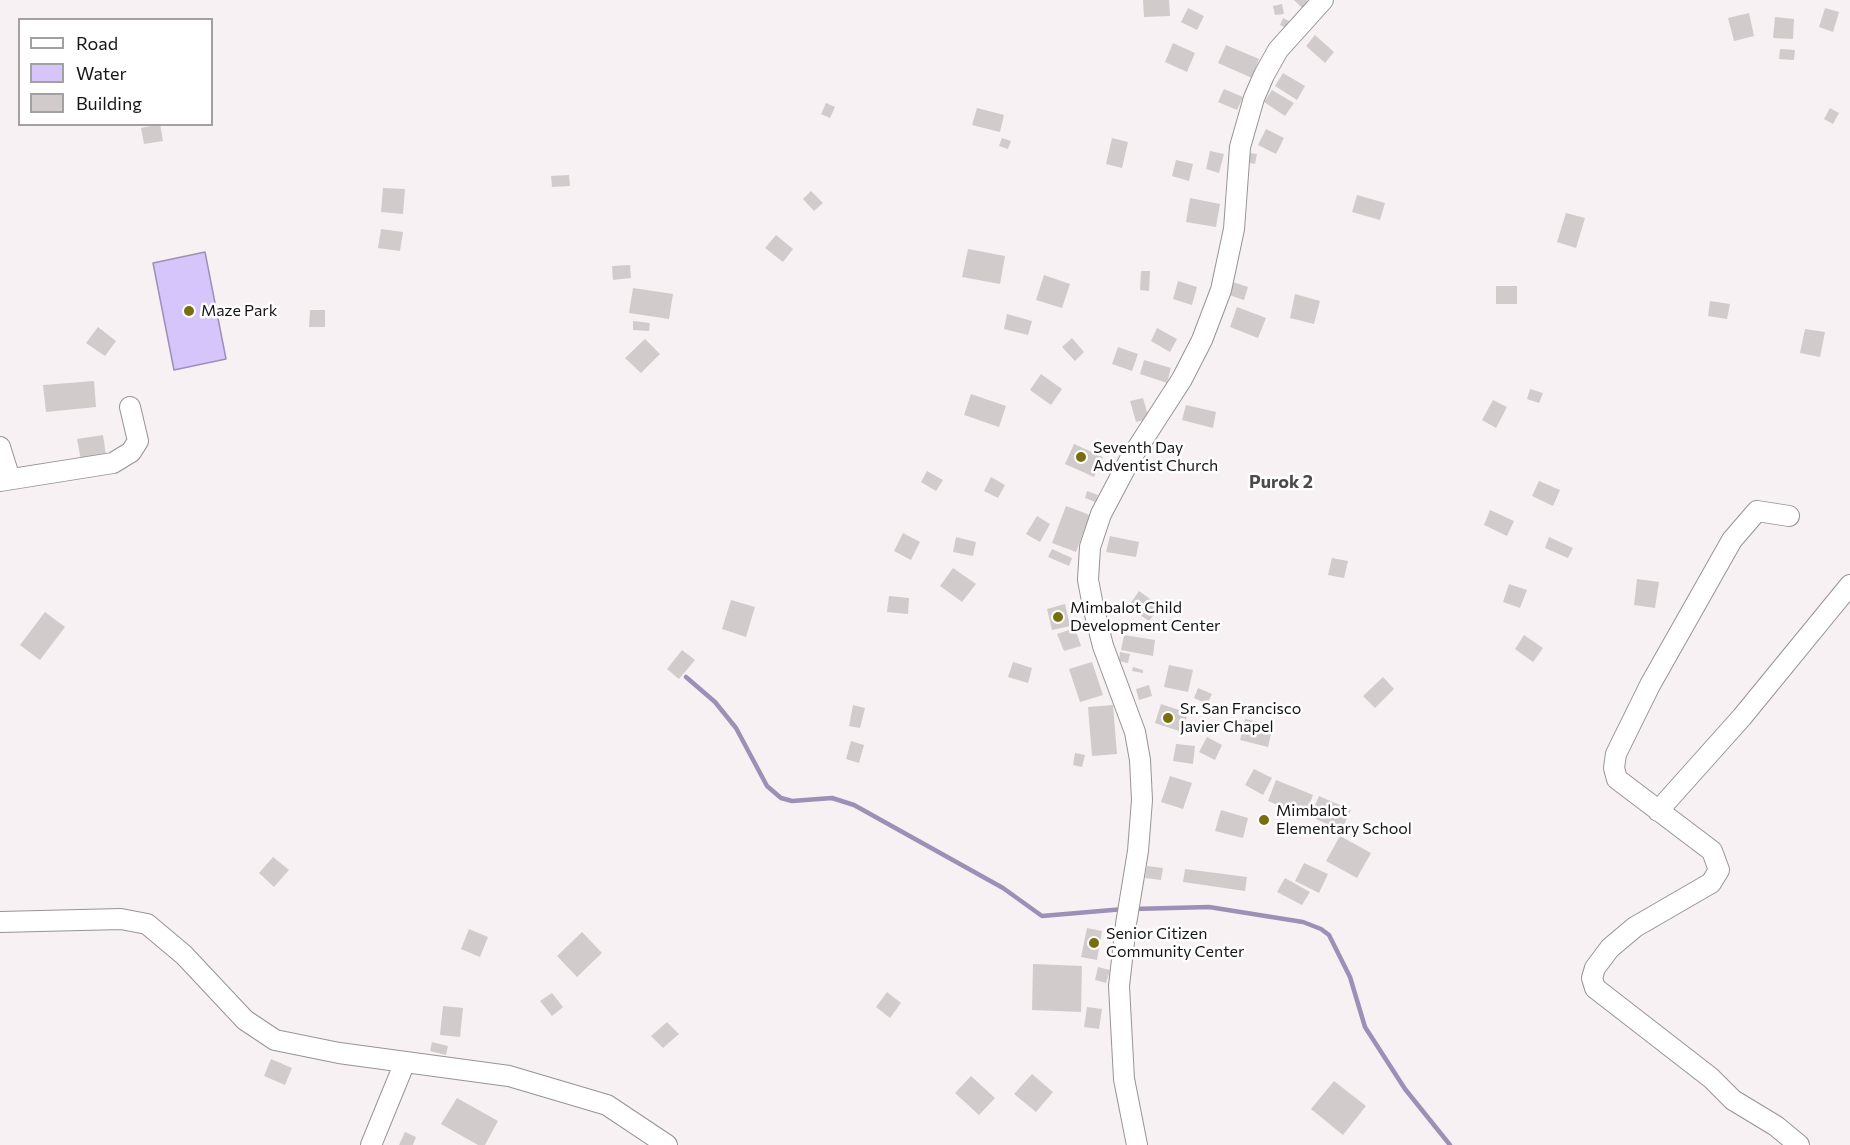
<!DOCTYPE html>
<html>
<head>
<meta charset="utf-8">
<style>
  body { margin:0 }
  #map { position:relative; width:1850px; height:1145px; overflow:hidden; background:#f7f1f4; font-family:Commissioner,sans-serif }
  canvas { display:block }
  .legend { position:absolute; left:18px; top:18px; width:195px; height:108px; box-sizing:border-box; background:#fff; border:2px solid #a2a1a2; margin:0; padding:8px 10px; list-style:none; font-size:18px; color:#171516 }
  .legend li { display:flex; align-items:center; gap:12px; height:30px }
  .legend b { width:30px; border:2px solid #a2a1a2 }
</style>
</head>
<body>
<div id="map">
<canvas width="1850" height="1145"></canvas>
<ul class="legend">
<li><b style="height:8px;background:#fff"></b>Road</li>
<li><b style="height:16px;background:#d6c5fa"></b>Water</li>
<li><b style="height:16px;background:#d2cbcc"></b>Building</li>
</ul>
</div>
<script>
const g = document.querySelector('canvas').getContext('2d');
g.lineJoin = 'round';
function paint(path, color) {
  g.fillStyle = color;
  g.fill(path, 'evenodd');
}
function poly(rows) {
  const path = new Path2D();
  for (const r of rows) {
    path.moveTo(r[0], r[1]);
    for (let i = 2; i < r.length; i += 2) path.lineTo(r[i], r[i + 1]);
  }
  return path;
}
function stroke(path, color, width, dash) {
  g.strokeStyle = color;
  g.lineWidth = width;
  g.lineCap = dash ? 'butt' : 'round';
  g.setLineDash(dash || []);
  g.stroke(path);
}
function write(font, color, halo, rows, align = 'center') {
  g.font = font + ' Commissioner,sans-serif';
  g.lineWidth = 5;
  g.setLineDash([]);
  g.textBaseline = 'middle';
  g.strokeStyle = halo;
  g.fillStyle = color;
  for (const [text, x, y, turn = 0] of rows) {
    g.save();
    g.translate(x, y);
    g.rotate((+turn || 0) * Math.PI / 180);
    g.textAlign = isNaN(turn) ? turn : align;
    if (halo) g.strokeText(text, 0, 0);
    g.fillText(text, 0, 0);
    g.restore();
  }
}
const water = poly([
  [205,252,226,359,174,370,153,263,205,252]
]);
paint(water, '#d6c5fa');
stroke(water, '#9d90b6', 1.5);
stroke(poly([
  [686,677,715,702,736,728,767,786,781,798,792,801,832,798,854,805,1003,888,1042,916,1124,909],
  [1133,909,1209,907,1303,922,1321,929,1329,935,1350,977,1365,1027,1405,1089,1450,1145]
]), '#9d90b6', 4.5);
paint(poly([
  [1143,0,1169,0,1170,16,1144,17],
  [1294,0,1306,0,1310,4,1304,10],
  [1282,4,1284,14,1275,15,1273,6],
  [1188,8,1204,16,1197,30,1181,22],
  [1825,8,1839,12,1833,32,1819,27],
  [1749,13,1754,36,1734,41,1728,18],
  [1775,17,1794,19,1793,39,1773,38],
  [1283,18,1291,22,1288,29,1280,25],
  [1315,35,1334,52,1325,63,1306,46],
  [1173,43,1195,53,1187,72,1165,62],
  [1226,45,1259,59,1252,78,1218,63],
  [1780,49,1795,50,1794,60,1779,59],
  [1283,73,1305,86,1297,100,1275,86],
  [1224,89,1243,97,1237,110,1218,102],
  [1272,90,1294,103,1285,116,1264,102],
  [826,103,835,107,830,118,821,114],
  [977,108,1004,115,1000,132,972,125],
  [1830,108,1839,113,1833,124,1824,119],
  [160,124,163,141,144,144,141,128],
  [1266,129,1284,138,1276,154,1258,145],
  [1002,138,1011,141,1008,149,999,146],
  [1112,138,1128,142,1122,168,1106,164],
  [1210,151,1224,154,1219,173,1206,169],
  [1243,152,1257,154,1255,164,1241,161],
  [1176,160,1193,164,1189,181,1172,176],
  [569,175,570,186,552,187,551,176],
  [383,188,405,189,403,214,381,212],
  [811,191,823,203,814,211,803,199],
  [1357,195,1385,203,1380,220,1352,212],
  [1190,198,1220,204,1216,227,1186,222],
  [1566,213,1585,218,1576,248,1557,242],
  [381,229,403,232,400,251,378,248],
  [776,235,793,249,783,262,765,248],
  [968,249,1005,256,1000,284,962,277],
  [630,265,631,278,613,280,612,266],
  [1141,271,1150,271,1149,291,1140,290],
  [1044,275,1070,284,1062,308,1036,300],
  [1178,281,1197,287,1192,305,1173,299],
  [1230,281,1248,287,1244,300,1226,294],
  [1496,286,1517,286,1517,304,1496,304],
  [633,288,673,294,669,319,629,313],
  [1295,294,1320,301,1314,324,1290,318],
  [1710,301,1730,304,1727,319,1708,316],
  [1237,307,1266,318,1258,338,1230,327],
  [310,310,325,310,325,327,309,327],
  [1007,314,1032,321,1028,335,1004,329],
  [633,321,650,323,649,331,633,330],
  [98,327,116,341,105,356,86,343],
  [1157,328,1177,339,1170,352,1151,341],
  [1805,329,1825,332,1820,357,1800,353],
  [1072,338,1084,352,1075,361,1062,347],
  [645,339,660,354,641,373,625,358],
  [1118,347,1138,354,1132,371,1112,364],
  [1144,360,1171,368,1167,383,1140,374],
  [1041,374,1062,389,1051,405,1030,390],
  [94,381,96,407,46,412,43,385],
  [1530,389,1543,393,1539,403,1527,399],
  [971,394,1006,406,999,427,964,415],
  [1143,398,1149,419,1136,422,1130,401],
  [1493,400,1507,407,1496,428,1482,420],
  [1186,405,1216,412,1213,428,1182,420],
  [103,435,107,462,82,466,77,439],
  [1074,444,1103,457,1094,477,1065,464],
  [927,471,943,480,936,491,921,482],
  [991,477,1005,485,998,498,984,491],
  [1539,481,1560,490,1553,506,1532,496],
  [1087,491,1098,495,1095,502,1085,498],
  [1066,506,1090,515,1076,552,1052,543],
  [1490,510,1514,521,1507,536,1484,525],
  [1037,516,1050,524,1040,542,1026,534],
  [903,533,920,542,911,560,894,551],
  [1110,536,1139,542,1136,557,1106,552],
  [956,537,976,542,973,556,953,552],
  [1549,537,1573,548,1568,558,1545,548],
  [1052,549,1072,558,1069,566,1048,557],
  [1332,558,1348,561,1344,578,1328,575],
  [953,568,976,584,962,602,940,586],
  [1637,579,1659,582,1655,608,1634,605],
  [1509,584,1527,590,1520,608,1503,602],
  [1139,591,1160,606,1149,621,1128,607],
  [889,596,909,598,908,614,887,612],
  [731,600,755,607,746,637,722,629],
  [1065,604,1070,626,1052,630,1047,609],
  [45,612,65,627,40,660,20,645],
  [1075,628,1081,646,1064,651,1057,634],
  [1124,635,1155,640,1153,656,1121,650],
  [1524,635,1543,648,1533,662,1515,649],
  [682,650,695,660,679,679,667,669],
  [1120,652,1130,654,1128,663,1119,661],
  [1013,662,1032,668,1028,683,1008,677],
  [1092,662,1103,695,1080,702,1069,669],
  [1169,665,1193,670,1188,692,1164,687],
  [1133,667,1143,670,1143,673,1132,671],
  [1383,677,1394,689,1375,708,1363,696],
  [1149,685,1152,696,1139,700,1136,689],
  [1198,688,1212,694,1207,704,1194,698],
  [1161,704,1188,713,1182,732,1155,723],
  [853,705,865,708,860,728,849,726],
  [1113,705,1117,754,1092,756,1088,707],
  [1245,719,1273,725,1268,747,1240,740],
  [1207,737,1222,745,1215,760,1199,752],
  [851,741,864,745,859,763,846,759],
  [1176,744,1195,746,1193,764,1173,761],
  [1075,753,1085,755,1082,767,1073,765],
  [1254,769,1272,778,1263,795,1245,785],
  [1170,776,1192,783,1183,809,1161,802],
  [1276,780,1313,795,1305,816,1268,801],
  [1319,796,1351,810,1341,831,1310,816],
  [1221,810,1248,818,1243,838,1215,831],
  [1340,836,1371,853,1357,878,1326,861],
  [273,857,289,870,274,887,259,873],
  [1304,863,1328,874,1319,893,1295,881],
  [1147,866,1163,868,1161,880,1145,878],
  [1185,869,1247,877,1245,891,1183,882],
  [1285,878,1310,892,1302,905,1277,892],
  [1087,928,1102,931,1097,960,1081,957],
  [469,929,488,937,480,957,461,949],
  [582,932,602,953,577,977,557,956],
  [1033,964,1082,966,1081,1012,1032,1010],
  [1098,967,1110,970,1106,983,1095,980],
  [887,992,901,1003,890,1018,876,1007],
  [552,993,563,1007,552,1016,540,1001],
  [443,1006,463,1008,460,1037,440,1035],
  [1087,1007,1102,1009,1099,1029,1084,1027],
  [667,1022,679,1034,663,1048,651,1036],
  [432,1042,448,1046,446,1055,430,1051],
  [271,1059,292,1068,285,1085,264,1076],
  [1032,1074,1053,1092,1036,1112,1014,1094],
  [971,1076,995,1098,979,1115,955,1093],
  [1334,1081,1366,1106,1343,1135,1311,1109],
  [457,1098,498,1121,485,1145,478,1145,441,1124],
  [405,1132,416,1137,413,1145,399,1145]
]), '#d2cbcc');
const minor = poly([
  [0,447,10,479],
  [0,481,113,463,131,452,138,441,130,407],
  [1789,516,1757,511,1732,540,1650,685,1616,754,1614,768,1617,779,1712,851,1719,870,1711,883,1635,927,1610,948,1595,968,1592,978,1595,988,1711,1078,1733,1100,1776,1126,1799,1145],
  [1658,811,1742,717,1850,585],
  [0,922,121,919,147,924,184,955,245,1020,275,1040,339,1053,509,1076,607,1105,667,1145],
  [371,1145,405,1062],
  [1137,1145,1124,1079,1119,986,1126,924,1138,851,1142,800,1140,760,1135,732,1103,646,1093,606,1088,580,1090,547,1101,514,1129,461,1182,379,1202,340,1221,290,1234,229,1240,147,1254,98,1264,75,1278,50,1323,0]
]);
stroke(minor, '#989395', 22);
stroke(minor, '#fff', 20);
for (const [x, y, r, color] of [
  [189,311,6,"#776f0e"],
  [1081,457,6,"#776f0e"],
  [1058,617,6,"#776f0e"],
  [1168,718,6,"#776f0e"],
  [1264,820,6,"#776f0e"],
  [1094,943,6,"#776f0e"]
]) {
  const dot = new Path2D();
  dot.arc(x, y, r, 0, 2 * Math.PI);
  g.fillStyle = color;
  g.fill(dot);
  stroke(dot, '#fff', 2);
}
write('16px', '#171516', '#fff', [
  ["Maze Park",201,311],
  ["Seventh Day",1093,448],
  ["Adventist Church",1093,466],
  ["Mimbalot Child",1070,608],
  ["Development Center",1070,626],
  ["Sr. San Francisco",1180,709],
  ["Javier Chapel",1180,727],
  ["Mimbalot",1276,811],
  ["Elementary School",1276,829],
  ["Senior Citizen",1106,934],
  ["Community Center",1106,952]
], 'left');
write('bold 18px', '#4e494c', '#fff', [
  ["Purok 2",1281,482]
]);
</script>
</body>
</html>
